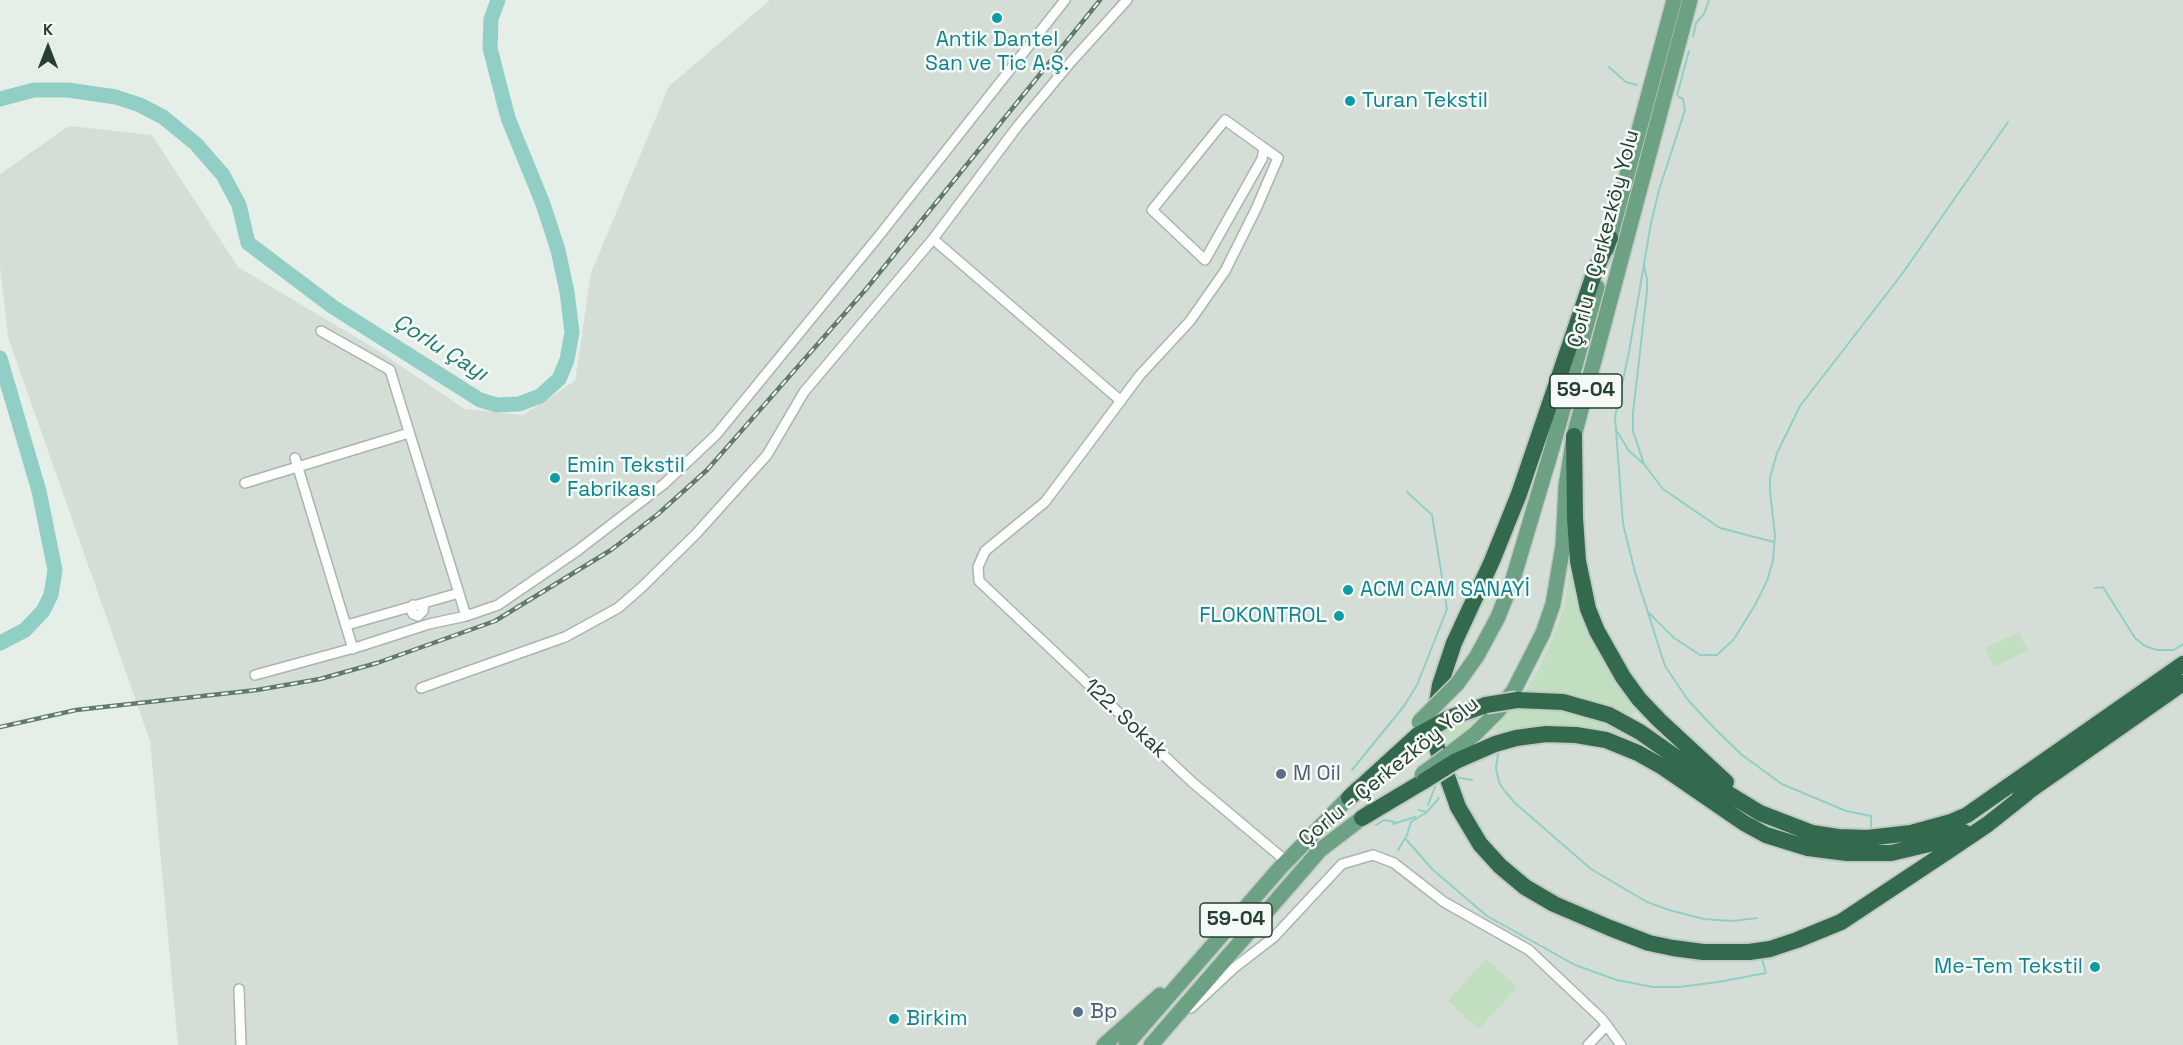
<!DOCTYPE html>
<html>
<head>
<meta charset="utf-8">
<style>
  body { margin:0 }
  #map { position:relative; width:2183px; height:1045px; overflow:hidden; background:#e6eee8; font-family:"Space Grotesk",sans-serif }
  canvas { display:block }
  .north { position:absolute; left:18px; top:18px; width:60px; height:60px; -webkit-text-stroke:4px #f6faf7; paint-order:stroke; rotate:0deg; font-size:16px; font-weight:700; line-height:24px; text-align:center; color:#253f30 }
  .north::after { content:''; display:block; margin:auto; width:21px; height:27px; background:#253f30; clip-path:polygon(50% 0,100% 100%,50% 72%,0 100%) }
</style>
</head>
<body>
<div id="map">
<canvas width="2183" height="1045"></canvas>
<div class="north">K</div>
</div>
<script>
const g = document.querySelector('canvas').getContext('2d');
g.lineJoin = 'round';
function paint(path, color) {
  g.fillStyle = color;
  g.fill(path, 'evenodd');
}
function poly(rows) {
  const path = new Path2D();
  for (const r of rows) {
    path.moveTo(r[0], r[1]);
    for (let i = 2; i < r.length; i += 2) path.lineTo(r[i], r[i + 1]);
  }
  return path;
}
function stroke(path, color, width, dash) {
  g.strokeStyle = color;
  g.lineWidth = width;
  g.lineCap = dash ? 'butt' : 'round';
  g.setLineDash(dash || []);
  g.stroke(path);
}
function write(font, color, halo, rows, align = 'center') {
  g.font = font + ' "Space Grotesk",sans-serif';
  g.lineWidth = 5;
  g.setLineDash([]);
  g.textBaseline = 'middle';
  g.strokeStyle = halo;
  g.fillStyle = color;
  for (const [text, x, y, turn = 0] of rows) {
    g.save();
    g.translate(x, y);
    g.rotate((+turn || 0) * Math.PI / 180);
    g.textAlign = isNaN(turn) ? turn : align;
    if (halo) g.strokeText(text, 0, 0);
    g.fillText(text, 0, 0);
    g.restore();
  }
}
paint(poly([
  [770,0,2183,0,2183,1045,178,1045,150,741,8,337,0,266,0,174,69,126,152,135,238,267,374,348,465,409,523,415,575,381,591,273,669,86]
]), '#d4ded6');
paint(poly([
  [1570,573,1583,619,1639,709,1631,716,1591,700,1562,694,1526,691,1540,667,1556,631,1564,607],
  [2019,632,2028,650,1994,667,1985,648],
  [1511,707,1558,708,1612,724,1652,748,1614,734,1576,727,1548,725,1517,728,1498,733,1494,730],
  [1480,715,1466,731,1446,748,1442,728],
  [1486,959,1517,987,1479,1029,1448,1001]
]), '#c1dec0');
stroke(poly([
  [1693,37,1696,23,1704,14,1709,0],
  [1609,67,1626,82,1637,85],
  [1677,95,1689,51],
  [1679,97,1683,99,1685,110,1659,190,1651,223,1629,352,1615,417,1623,524,1635,572,1665,666,1688,700,1714,728,1742,755,1782,784,1846,811,1871,816,1871,827],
  [1616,430,1629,451,1644,464,1663,489,1720,528,1774,542],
  [1644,464,1633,431,1633,413,1647,291,1647,279,1644,266],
  [2095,588,2103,587,2135,638,2145,646,2157,650,2174,650,2183,644],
  [1647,611,1674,638,1700,655,1717,655,1734,639,1755,605,1767,581,1773,560,1775,536,1770,491,1770,478,1777,453,1800,406,1902,274,2008,122],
  [1498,754,1496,768,1499,782,1503,789,1515,803,1591,869,1647,902,1669,910,1704,919,1732,921,1757,918],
  [1352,770,1404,706,1417,685,1447,609,1432,515,1407,492],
  [1454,777,1472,780],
  [1428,805,1435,787],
  [1419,810,1427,812,1439,798],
  [1393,824,1415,817],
  [1376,825,1384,820,1395,822],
  [1405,838,1432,869,1487,916,1575,965,1617,980,1653,987,1679,987,1718,982,1766,973,1761,956],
  [1398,850,1407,835,1411,822,1427,812]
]), '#91cfc6', 2);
stroke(poly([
  [0,99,34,90,68,90,116,97,140,105,163,117,196,144,223,175,239,205,248,243,333,307,480,400,497,405,519,404,540,396,559,379,567,360,572,332,567,292,558,250,543,204,508,118,490,48,491,19,498,0],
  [0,358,39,491,55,570,51,595,43,611,25,630,0,643]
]), '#91cfc6', 15);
const street = poly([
  [1264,148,1262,159,1205,260,1152,210,1225,120,1264,148,1278,158,1256,209,1225,271,1190,321,1140,375,1045,502,985,551,978,567,979,581,1048,646,1192,782,1286,861],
  [933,239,1017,127,1070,63,1127,0],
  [321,331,390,370,466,616],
  [295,458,353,649],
  [245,483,409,433],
  [413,605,411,610,413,614,418,616,423,611,424,604],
  [347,625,459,593],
  [255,675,361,646,429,624,466,616,498,605,577,551,664,484,716,435,878,237,1065,0],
  [421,688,565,637,618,608,642,587,696,534,767,455,804,392,933,239,1121,401],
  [239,989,241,1045],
  [1191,1008,1234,968,1274,937,1342,864,1373,855,1394,863,1444,902,1529,950,1602,1019,1621,1045],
  [1588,1045,1607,1025]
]);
const primary = poly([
  [1607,249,1674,0],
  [1457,684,1477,656,1498,617,1513,579,1553,445,1597,287],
  [1448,755,1475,734,1498,711,1514,690,1543,633,1553,604,1563,545,1566,486,1574,436,1690,0],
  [1104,1045,1160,995],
  [1126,1045,1280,868,1357,789],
  [1151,1045,1320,850,1371,811]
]);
const highway = poly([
  [1610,238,1595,271,1519,494,1492,561,1454,643,1440,685,1435,715,1434,736,1437,748,1458,807,1480,844,1500,866,1525,887,1554,904,1610,928,1649,943,1673,948,1703,952,1749,952,1770,949,1797,940,1841,922,1948,851,1988,824,2027,793],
  [1574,436,1575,518,1578,561,1588,609,1597,631,1623,677,1639,699,1659,720,1726,782],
  [1517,700,1563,702,1609,715,1640,732,1724,791,1760,813,1812,833,1838,837,1867,838,1911,833,1951,822,1967,815,2183,664],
  [1449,718,1486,705],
  [1456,761,1495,744,1516,738,1546,734,1576,735,1606,740,1638,753,1661,766,1744,823,1766,835,1808,848,1847,853,1891,853,1938,842,1964,832],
  [1349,798,1418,735],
  [2019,798,2183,683],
  [1362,818,1424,781]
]);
stroke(street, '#a8b6ad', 12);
stroke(primary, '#c2c9c5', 18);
stroke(highway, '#c2c9c5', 20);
stroke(street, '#fff', 9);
stroke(primary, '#6da184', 15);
stroke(highway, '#336a4e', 16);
const rail = poly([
  [0,727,76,710,257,690,320,679,377,663,495,621,611,550,658,514,707,470,867,288,1100,0]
]);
stroke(rail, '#607a6b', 4.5);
stroke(rail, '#f6faf7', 2, [7]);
const primaryBridge = poly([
  [1419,722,1457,684],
  [1422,774,1448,755]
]);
const highwayBridge = poly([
  [1486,705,1517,700],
  [1418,735,1449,718],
  [1424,781,1456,761]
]);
stroke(primaryBridge, '#c2c9c5', 18, []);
stroke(highwayBridge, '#c2c9c5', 20, []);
stroke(primaryBridge, '#6da184', 15);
stroke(highwayBridge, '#336a4e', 16);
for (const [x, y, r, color] of [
  [997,18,6,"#0f9aa8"],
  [1350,101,6,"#0f9aa8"],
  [555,478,6,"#0f9aa8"],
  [1348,590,6,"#0f9aa8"],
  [1339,616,6,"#0f9aa8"],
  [1281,774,6,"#5c6f8a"],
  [2095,967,6,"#0f9aa8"],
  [1078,1012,6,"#5c6f8a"],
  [894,1019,6,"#0f9aa8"]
]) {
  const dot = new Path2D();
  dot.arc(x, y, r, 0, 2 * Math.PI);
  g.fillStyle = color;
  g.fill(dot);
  stroke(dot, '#f6faf7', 2);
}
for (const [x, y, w] of [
  [1586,391,72],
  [1236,920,72]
]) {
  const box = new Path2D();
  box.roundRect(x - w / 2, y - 17, w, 34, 4.5);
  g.fillStyle = '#f6faf7';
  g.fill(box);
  stroke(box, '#253f30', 1.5);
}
write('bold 20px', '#253f30', null, [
  ["59-04",1586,391],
  ["59-04",1236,920]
]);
write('21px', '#0d838f', '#f6faf7', [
  ["Antik Dantel",997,40,"center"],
  ["San ve Tic A.Ş.",997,64,"center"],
  ["Turan Tekstil",1362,101],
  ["Emin Tekstil",567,466],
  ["Fabrikası",567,490],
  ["ACM CAM SANAYİ",1360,590],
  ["FLOKONTROL",1327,616,"right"],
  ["Me-Tem Tekstil",2083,967,"right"],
  ["Birkim",906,1019]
], 'left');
write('21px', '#253f30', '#f6faf7', [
  ["Çorlu - Çerkezköy Yolu",1604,239,-75],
  ["122. Sokak",1125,719,43],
  ["Çorlu - Çerkezköy Yolu",1389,772,-39]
]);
write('21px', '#4e5e75', '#f6faf7', [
  ["M Oil",1293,774],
  ["Bp",1090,1012]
], 'left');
write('italic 22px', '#22796d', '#f6faf7', [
  ["Çorlu Çayı",440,348,32]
]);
</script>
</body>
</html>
